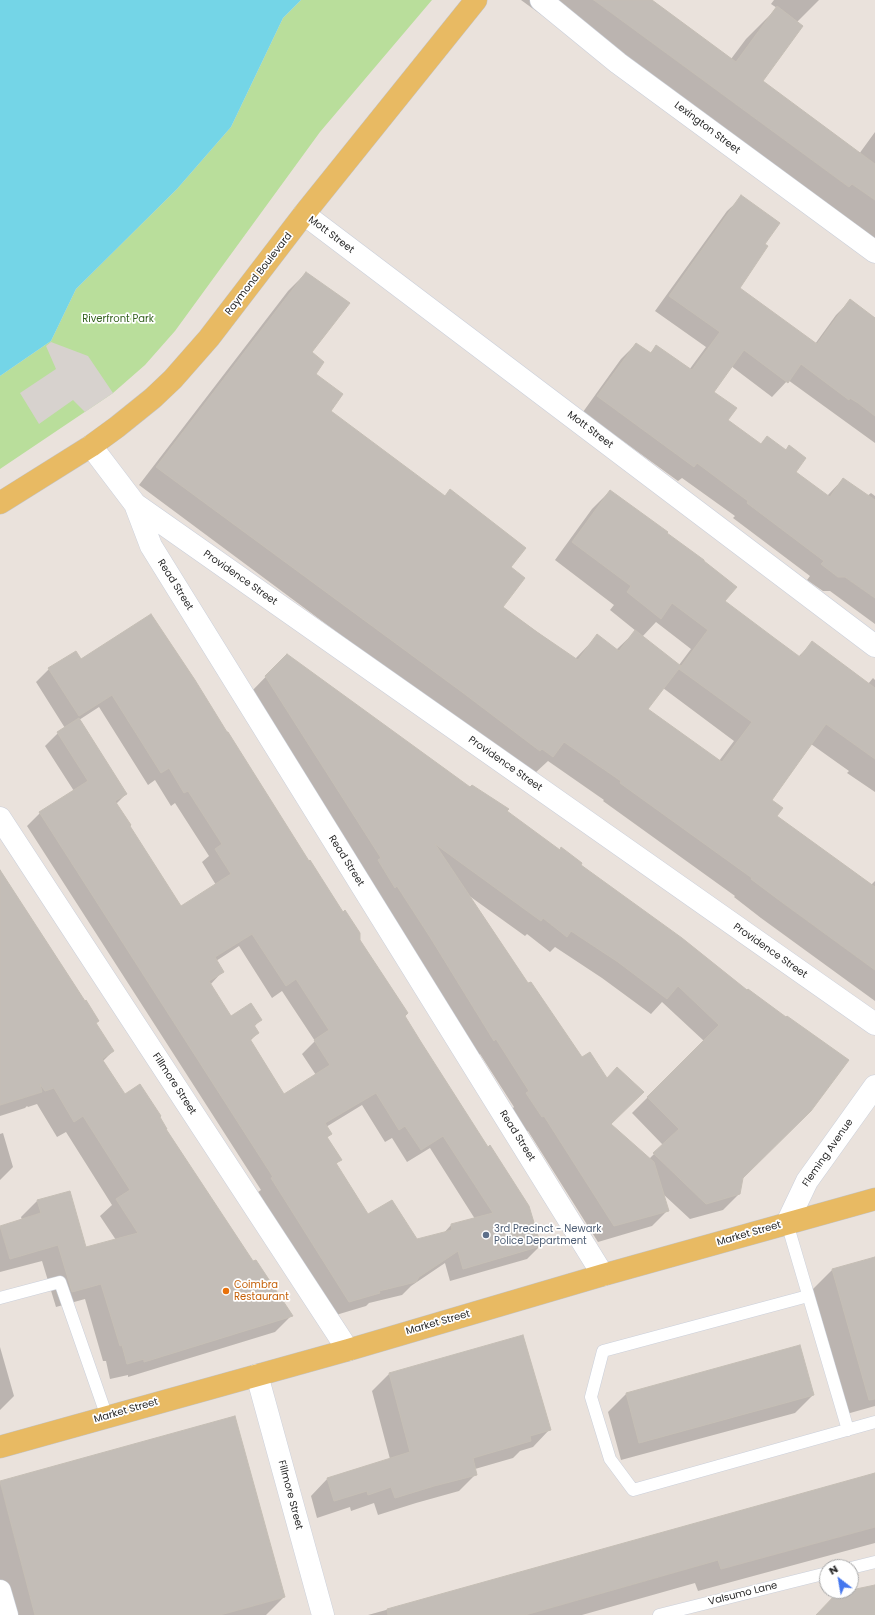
<!DOCTYPE html>
<html>
<head>
<meta charset="utf-8">
<style>
  body { margin:0 }
  #map { position:relative; width:875px; height:1615px; overflow:hidden; background:#eae2dc; font-family:Poppins,sans-serif }
  canvas { display:block }
  .north { position:absolute; left:819px; top:1559px; width:40px; height:40px; box-sizing:border-box; background:#fff; border:1px solid #a9a9a9; border-radius:50%; rotate:329deg; font-size:11px; font-weight:700; line-height:16px; text-align:center; color:#292929 }
  .north::after { content:''; display:block; margin:auto; width:14px; height:18px; background:#4577ee; clip-path:polygon(50% 0,100% 100%,50% 72%,0 100%) }
</style>
</head>
<body>
<div id="map">
<canvas width="875" height="1615"></canvas>
<div class="north">N</div>
</div>
<script>
const g = document.querySelector('canvas').getContext('2d');
g.lineJoin = 'round';
function paint(path, color) {
  g.fillStyle = color;
  g.fill(path, 'evenodd');
}
function poly(rows) {
  const path = new Path2D();
  for (const r of rows) {
    path.moveTo(r[0], r[1]);
    for (let i = 2; i < r.length; i += 2) path.lineTo(r[i], r[i + 1]);
  }
  return path;
}
function stroke(path, color, width, dash) {
  g.strokeStyle = color;
  g.lineWidth = width;
  g.lineCap = dash ? 'butt' : 'round';
  g.setLineDash(dash || []);
  g.stroke(path);
}
function write(font, color, halo, rows, align = 'center') {
  g.font = font + ' Poppins,sans-serif';
  g.lineWidth = 3.5;
  g.setLineDash([]);
  g.textBaseline = 'middle';
  g.strokeStyle = halo;
  g.fillStyle = color;
  for (const [text, x, y, turn = 0] of rows) {
    g.save();
    g.translate(x, y);
    g.rotate((+turn || 0) * Math.PI / 180);
    g.textAlign = isNaN(turn) ? turn : align;
    if (halo) g.strokeText(text, 0, 0);
    g.fillText(text, 0, 0);
    g.restore();
  }
}
paint(poly([
  [301,0,432,0,320,132,175,331,145,365,113,393,0,469,0,376,51,341,76,289,177,189,231,127,283,18]
]), '#b9de9b');
paint(poly([
  [51,342,88,356,113,393,85,412,73,400,39,424,20,393,56,369,46,346]
]), '#d7d2ce');
paint(poly([
  [0,0,301,0,283,18,231,127,177,189,76,289,51,341,0,376]
]), '#74d5e7');
paint(poly([
  [521,0,650,0,731,59,746,39,777,8,771,4,774,0,819,0,797,22,762,81,859,154,875,132,875,259],
  [742,197,763,244,738,288,815,344,836,315,850,301,875,318,875,443,788,380,772,397,731,366,712,392,727,420,760,445,767,437,785,451,789,447,794,472,827,496,843,479,867,496,871,493,875,496,875,624,830,591,823,591,807,580,810,576,733,518,735,516,682,478,678,481,583,412,621,359,636,344,650,353,656,347,689,370,706,347,655,311,727,211],
  [306,273,311,353,314,374,329,412,444,497,450,491,510,567,502,607,575,659,597,636,616,650,636,631,610,610,614,605,555,560,592,509,610,491,666,533,724,602,798,657,812,643,868,684,873,678,875,680,875,792,847,773,849,771,811,744,770,800,775,817,871,885,875,881,875,1001,761,918,734,897,735,896,603,801,604,800,548,761,534,774,521,769,139,485,288,291],
  [656,622,691,649,679,665,642,637],
  [663,688,734,741,719,761,646,709],
  [287,655,470,788,506,812,580,865,747,991,742,1178,739,1194,723,1210,690,1219,663,1194,668,1210,652,1226,598,1242,528,1131,525,1132,511,1110,514,1107,480,1054,478,1056,250,693],
  [468,895,525,936,527,934,550,952,555,947,602,978,651,1014,662,1002,704,1041,632,1113,663,1145,649,1159,610,1124],
  [81,660,359,941,540,1246,527,1259,450,1281,445,1263,411,1286,402,1295,369,1303,366,1306,336,1315,258,1192,261,1190,27,826,40,813,74,791,45,746,58,733,65,728,36,682,49,669],
  [99,707,148,785,155,780,171,806,175,803,209,856,202,862,216,885,181,907,129,827,116,804,126,794,79,720],
  [239,946,272,998,282,991,315,1041,302,1054,316,1075,283,1095,250,1041,258,1033,254,1027,261,1019,230,1017,210,985,223,971,216,961],
  [362,1105,385,1142,392,1138,407,1162,430,1148,475,1219,451,1225,443,1234,417,1240,368,1215,335,1165,341,1159,327,1138,330,1134,326,1127],
  [0,874,113,1051,103,1061,124,1095,159,1117,165,1129,253,1262,291,1316,275,1332,128,1377,128,1375,110,1379,106,1361,103,1361,85,1299,56,1307,42,1261,0,1272,0,1227,22,1220,21,1217,37,1201,85,1249,116,1240,100,1216,112,1205,66,1132,57,1137,37,1104,28,1107,27,1106,25,1108,0,1116],
  [3,1133,13,1167,0,1180,0,1134],
  [875,1258,875,1406,843,1415,809,1293,832,1270],
  [523,1336,550,1429,533,1447,520,1451,513,1458,475,1469,476,1474,459,1491,416,1503,378,1515,374,1503,351,1511,350,1507,317,1518,311,1496,328,1478,390,1459,372,1391,389,1374],
  [0,1347,14,1396,0,1410],
  [626,1394,813,1395,795,1413,621,1460,608,1412],
  [875,1474,875,1543,698,1591,695,1583,582,1615,368,1615],
  [0,1482,284,1597,266,1615,6,1615,0,1591]
]), '#0003');
const building = poly([
  [594,0,652,0,736,62,777,6,803,26,763,81,875,164,875,200,852,184,849,187,594,0],
  [741,195,780,223,765,244,768,246,740,288,817,344,850,299,875,318,875,416,858,403,850,398,849,400,801,364,788,383,744,350,714,392,737,408,728,420,761,444,767,436,786,450,789,445,806,458,796,472,830,497,843,478,875,500,875,598,845,577,838,577,821,564,824,561,747,503,748,501,697,463,694,467,597,396,636,343,651,353,656,345,692,370,720,332,669,296,741,195],
  [306,272,350,303,312,352,324,362,316,374,343,394,331,411,445,496,450,489,526,548,511,567,525,578,503,607,537,632,578,660,597,634,619,651,635,630,681,666,648,709,722,762,752,722,679,669,708,630,672,603,661,619,627,592,631,586,572,542,610,490,668,532,667,533,704,560,704,561,737,587,725,601,777,640,800,657,812,641,875,688,875,759,826,724,772,800,783,808,777,816,875,887,875,970,779,900,751,879,752,878,620,783,621,781,564,742,553,757,542,749,540,751,462,692,156,467,306,272],
  [151,614,195,680,227,732,228,732,309,861,310,860,343,912,345,910,360,933,360,940,408,1013,405,1016,421,1042,488,1147,490,1145,529,1206,541,1246,463,1269,458,1251,419,1277,416,1282,379,1291,380,1293,349,1302,271,1178,273,1177,39,812,88,781,57,732,79,718,127,794,115,801,131,825,130,826,181,906,231,874,215,849,222,844,188,791,184,793,169,768,161,773,112,695,79,716,48,668,76,651,81,659,151,614],
  [252,934,286,986,296,979,329,1030,314,1040,330,1065,284,1094,250,1039,259,1033,254,1025,262,1020,251,1003,231,1016,209,981,224,972,215,957,252,934],
  [376,1093,399,1130,405,1126,421,1150,443,1136,493,1213,451,1224,452,1230,417,1239,392,1200,368,1214,336,1163,342,1160,327,1137,332,1134,325,1123,376,1093],
  [287,654,470,787,472,785,509,809,507,811,560,850,561,847,582,863,581,865,682,938,747,990,748,989,786,1017,787,1016,849,1060,811,1111,743,1178,740,1194,706,1204,653,1153,679,1129,647,1097,719,1025,678,986,667,999,618,962,571,931,567,937,543,918,541,921,435,844,528,983,531,982,582,1057,590,1052,607,1078,617,1067,644,1092,611,1124,654,1162,669,1211,614,1226,544,1116,542,1117,526,1093,529,1091,496,1039,494,1041,430,937,397,886,395,888,378,860,381,858,265,676,287,654],
  [0,870,85,1001,86,1000,99,1021,96,1023,114,1051,102,1059,125,1094,140,1084,161,1116,160,1117,167,1129,166,1129,253,1261,256,1260,293,1316,144,1362,144,1359,127,1364,122,1345,120,1346,101,1284,72,1292,58,1245,10,1259,0,1226,41,1213,37,1200,70,1191,86,1247,138,1233,116,1199,130,1190,83,1116,74,1122,54,1088,45,1091,40,1084,42,1092,0,1105,0,870],
  [875,1257,875,1399,869,1400,832,1269,875,1257],
  [523,1335,551,1430,530,1436,531,1441,473,1458,477,1475,434,1486,395,1498,391,1487,368,1495,367,1491,334,1501,327,1478,410,1452,389,1373,523,1335],
  [800,1345,814,1395,639,1443,626,1393,800,1345],
  [235,1416,285,1597,220,1615,35,1615,0,1481,235,1416],
  [875,1473,875,1527,721,1569,718,1560,525,1615,388,1615,387,1609,875,1473],
  [875,1585,875,1615,816,1615,837,1593,875,1585]
]);
paint(building, '#c3bdb7');
stroke(building, '#c5beb5', 1);
const lane = poly([
  [787,1223,848,1430],
  [808,1296,603,1351,591,1397,610,1459,633,1490,875,1422],
  [0,1298,60,1282,107,1417],
  [851,1568,875,1562],
  [659,1615,827,1573]
]);
const street = poly([
  [541,0,618,63,875,252],
  [304,214,875,646],
  [91,446,135,504,151,546,603,1275],
  [135,504,875,1024],
  [0,818,348,1350],
  [787,1223,807,1181,875,1086],
  [257,1375,323,1615],
  [0,1591,7,1615]
]);
const primary = poly([
  [0,503,91,446,117,427,153,398,173,379,209,338,304,214,476,0],
  [0,1447,348,1350,603,1275,875,1199]
]);
stroke(lane, '#cacfda', 13);
stroke(street, '#cacfda', 23);
stroke(primary, '#c3c3c3', 23);
stroke(lane, '#fff', 12);
stroke(street, '#fff', 22);
stroke(primary, '#e8ba63', 22);
for (const [x, y, r, color] of [
  [486,1235,4,"#5c6f8a"],
  [226,1291,4,"#e8710a"]
]) {
  const dot = new Path2D();
  dot.arc(x, y, r, 0, 2 * Math.PI);
  g.fillStyle = color;
  g.fill(dot);
  stroke(dot, '#fff', 1.5);
}
write('10px', '#292929', '#fff', [
  ["Lexington Street",707,128,37],
  ["Mott Street",331,235,37],
  ["Raymond Boulevard",259,274,-52],
  ["Mott Street",590,430,37],
  ["Providence Street",240,578,35],
  ["Read Street",175,585,58],
  ["Providence Street",505,764,35],
  ["Read Street",346,861,58],
  ["Providence Street",770,951,35],
  ["Fillmore Street",174,1084,57],
  ["Read Street",517,1136,58],
  ["Fleming Avenue",828,1153,-55],
  ["Market Street",749,1234,-16],
  ["Market Street",438,1323,-16],
  ["Market Street",126,1411,-16],
  ["Fillmore Street",290,1495,75],
  ["Valsumo Lane",743,1594,-14]
]);
write('10px', '#33611e', '#fff', [
  ["Riverfront Park",118,319]
]);
write('10px', '#4e5e75', '#fff', [
  ["3rd Precinct - Newark",494,1229],
  ["Police Department",494,1241]
], 'left');
write('10px', '#c56008', '#fff', [
  ["Coimbra",234,1285],
  ["Restaurant",234,1297]
], 'left');
</script>
</body>
</html>
